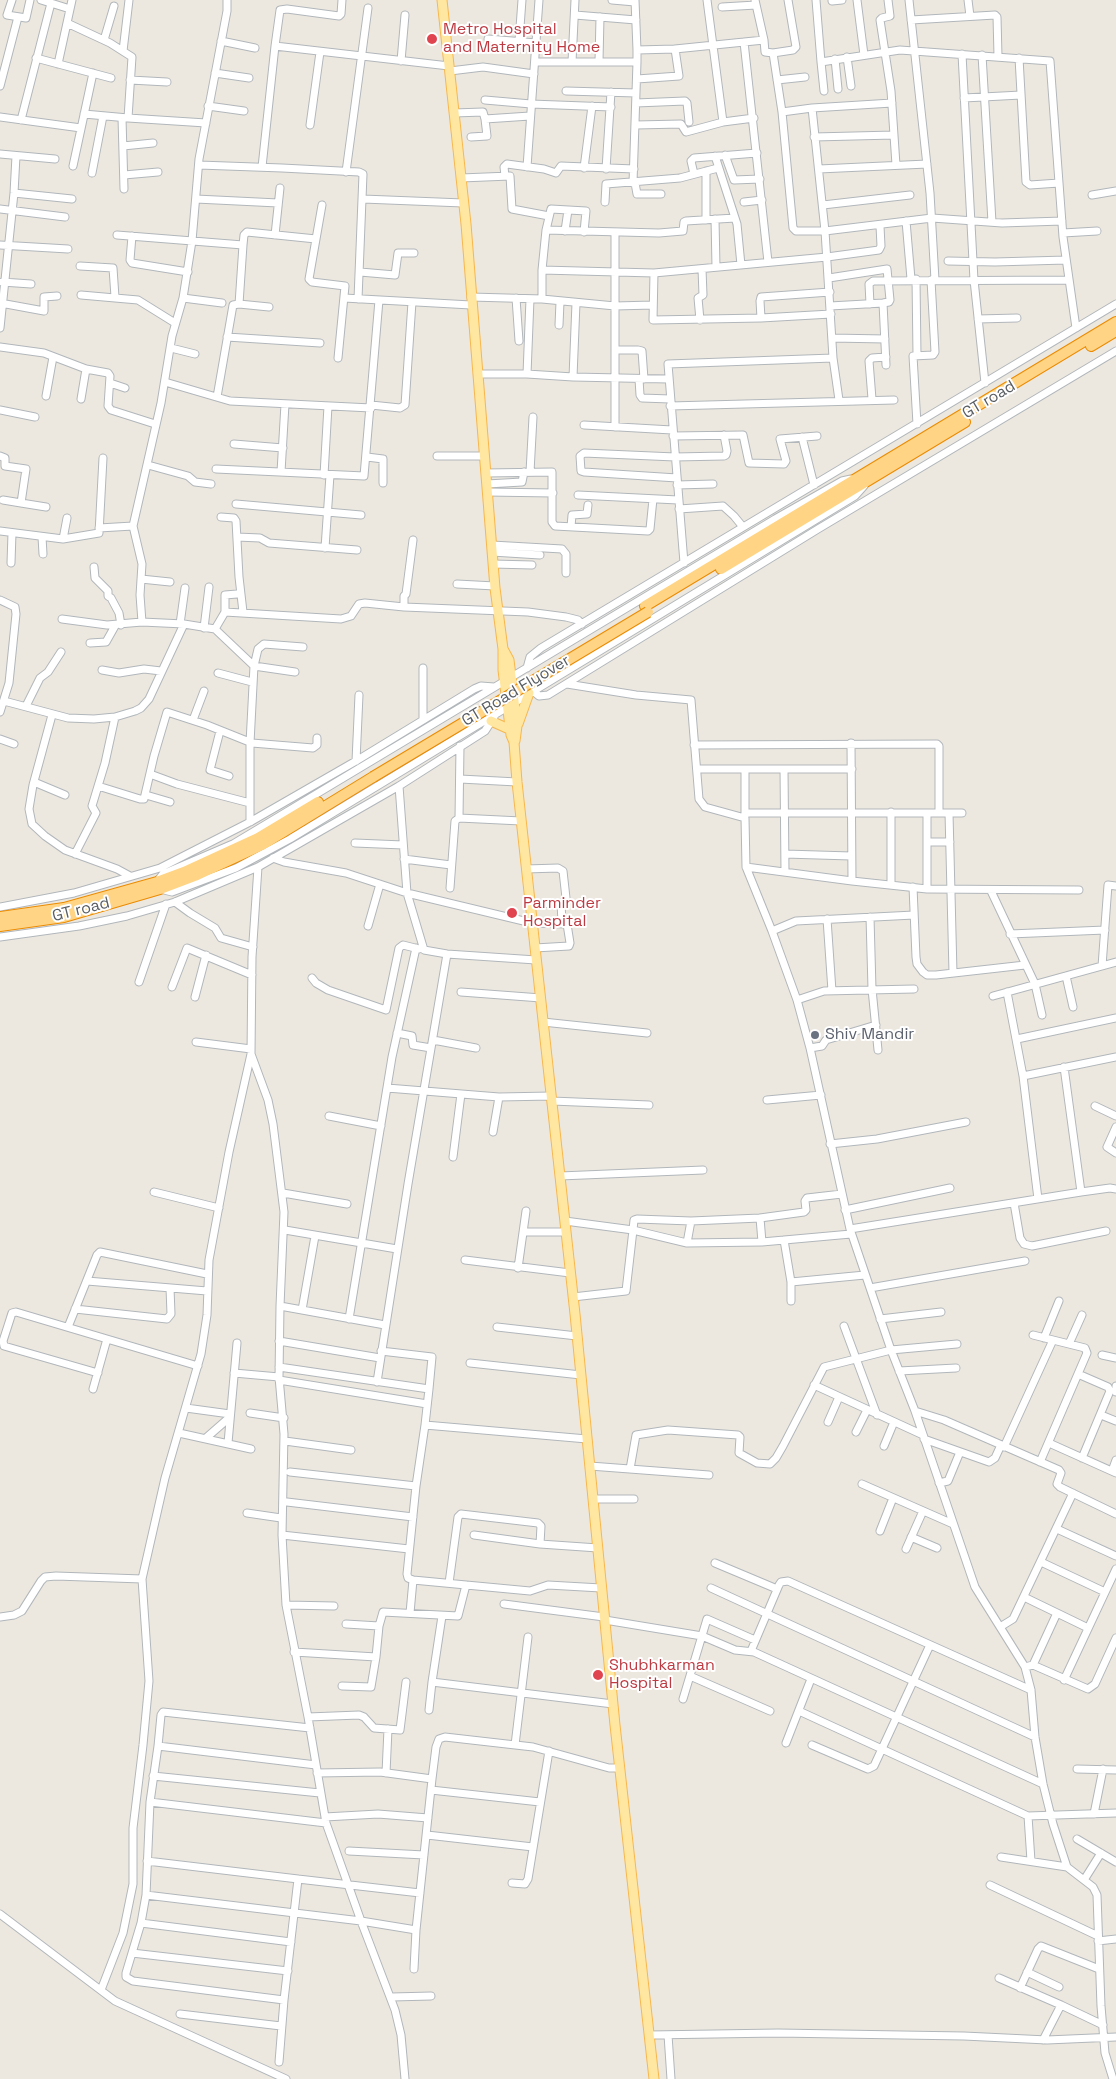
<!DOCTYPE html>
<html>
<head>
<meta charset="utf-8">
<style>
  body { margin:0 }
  canvas { display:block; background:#ece8df }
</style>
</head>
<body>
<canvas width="1116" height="2079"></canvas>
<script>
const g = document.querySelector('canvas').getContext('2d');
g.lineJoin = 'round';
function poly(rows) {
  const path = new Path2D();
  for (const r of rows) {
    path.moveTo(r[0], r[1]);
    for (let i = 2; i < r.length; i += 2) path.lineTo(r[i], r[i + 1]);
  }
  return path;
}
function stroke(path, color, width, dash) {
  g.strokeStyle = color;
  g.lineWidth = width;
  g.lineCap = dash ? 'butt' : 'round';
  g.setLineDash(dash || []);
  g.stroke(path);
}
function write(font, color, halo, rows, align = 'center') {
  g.font = font + ' "Space Grotesk",sans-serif';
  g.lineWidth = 4;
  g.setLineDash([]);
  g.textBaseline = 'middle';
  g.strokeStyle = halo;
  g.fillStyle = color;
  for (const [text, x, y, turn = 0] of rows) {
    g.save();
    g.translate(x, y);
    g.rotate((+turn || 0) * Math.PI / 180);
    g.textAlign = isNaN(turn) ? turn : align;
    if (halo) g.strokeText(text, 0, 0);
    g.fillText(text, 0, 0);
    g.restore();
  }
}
const minor = poly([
  [12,0,7,15,26,18,30,0],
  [41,0,70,9],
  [227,0,227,11,199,159,192,241,183,298,172,336,161,403,133,526,142,564,140,595,142,622,184,624,215,629,254,666,250,743,250,822],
  [612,0,635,2],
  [635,0,637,50],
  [707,0,723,122],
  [816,0,821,62,900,50,1050,61,1063,237,1076,328],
  [857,0,864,55],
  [888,0,890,16,882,18,880,20,891,91,896,165],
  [909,0,930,193,935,280],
  [968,0,970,16],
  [832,1,842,0],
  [722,7,756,5],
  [575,15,636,20],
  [911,20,995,15,997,17,998,56],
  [67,23,110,43,132,57,128,118],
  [488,39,536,43],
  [104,40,114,6],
  [764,40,765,52,773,53,782,112,812,108,825,231,833,358,839,400],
  [221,41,255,48],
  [519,41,522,0],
  [744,42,768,262],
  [275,46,280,10,287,9,339,16,341,14,342,0],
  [123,51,129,0],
  [773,53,793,50,796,47,788,0],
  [962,54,974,280,985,383],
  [982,55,992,222],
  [847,57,851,86],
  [36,58,111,78],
  [1019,58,1026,182,1030,185,1059,183],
  [835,59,838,89],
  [401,61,405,15],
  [599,61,600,17],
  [535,62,637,62,637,50,675,49,764,40,755,0],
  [572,62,575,0],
  [821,62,824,91],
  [58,64,72,0],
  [450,71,483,67,534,74],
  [215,73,249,78],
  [637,79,679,76,675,49],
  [130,80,167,82],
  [777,80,805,77],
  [0,86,18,17],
  [566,91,636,93],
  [964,98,1021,95],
  [485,100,531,104,611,107],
  [636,103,685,101,687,103,689,122],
  [208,106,244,111],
  [812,108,892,103],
  [782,112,793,228,796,231,825,231,932,218,1002,223,1062,221],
  [454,113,483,112,485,119,530,116],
  [84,114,128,118,206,123],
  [0,117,81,128],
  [122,118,124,189],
  [21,120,51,3],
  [310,125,320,52],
  [636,125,681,124,686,132,723,122,754,118],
  [471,137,487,136,485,119],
  [814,137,894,135],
  [123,146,153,143],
  [0,154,55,159],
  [725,155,734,180,760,179],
  [715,156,737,224,741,265],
  [199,165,282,168,359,172,363,174,358,299],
  [73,166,93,73],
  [262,167,275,46,449,66],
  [527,167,539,0],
  [584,168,592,106],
  [606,169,611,92],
  [819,169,927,164],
  [706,171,706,220],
  [346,172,368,8],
  [92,173,103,116],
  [694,174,691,161,694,158,757,153],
  [124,175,158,172],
  [505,176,504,167,507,164,544,169,556,173,561,166,634,169],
  [461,178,510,176,512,209,549,216],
  [633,183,637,62],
  [635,183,637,194,661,194],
  [14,193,72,199],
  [1092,195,1116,191],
  [196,199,278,203],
  [363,199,463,203],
  [605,202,606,184,680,178,718,168],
  [744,202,762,200],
  [322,205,309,279,312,282,345,286,338,358],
  [823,205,910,195],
  [0,209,65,217],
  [715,219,716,267],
  [906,221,911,279],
  [546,230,659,233,683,231,684,222,686,221,735,218],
  [565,231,568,210],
  [1063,233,1097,231],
  [117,235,243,245,239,304],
  [275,235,280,188],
  [132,236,130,260,132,263,188,272],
  [0,245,68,249],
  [243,245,244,235,247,232,316,239],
  [948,261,995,262,1066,260],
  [80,266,113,268,115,297],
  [542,270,546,230,551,209,586,211,584,232],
  [360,272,395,275,398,253,414,253],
  [654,273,653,320,761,318,831,314],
  [829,278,887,269,890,300,889,302,883,303,830,306],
  [916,279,917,355],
  [2,282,31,284],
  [81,295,138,300,175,323],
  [471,297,542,299,542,270,654,273,827,257,879,250,881,246,880,226],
  [183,298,222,303],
  [344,298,471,305],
  [516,298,519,341],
  [542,299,615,306,653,305],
  [0,303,44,311,44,297,57,296],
  [883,303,886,365],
  [870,304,869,284,873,281,1069,280],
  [761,318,760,301,761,297,830,292],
  [978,319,1017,318],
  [700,320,698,298,703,295,702,269],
  [559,325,560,302],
  [0,328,14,193,16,156],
  [227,337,320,343],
  [832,338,885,339],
  [0,347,44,353,86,369,108,373,110,376,108,406,111,410,155,424],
  [171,348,195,354],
  [615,350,638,350,642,351,644,379],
  [478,374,527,374,573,377,668,379],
  [527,374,530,299],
  [573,377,576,303],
  [639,379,640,395,642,398,670,399],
  [165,382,230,401,371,408],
  [110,383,125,388],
  [46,396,53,357],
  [217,397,233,305,239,304,269,307],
  [81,399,86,369],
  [872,399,869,361,872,358,886,357],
  [371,405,400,408,405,405,412,302],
  [670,406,894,400],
  [0,410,35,417],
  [917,424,913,356,933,355,935,352,931,280],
  [584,425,672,430],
  [615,427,615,232],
  [673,436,743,435,749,463,784,464,786,461,780,439,817,436],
  [802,437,814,485],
  [234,444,283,448],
  [0,456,5,458,5,466,26,469,21,503,46,507],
  [437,456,484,456],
  [367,457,383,459,383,483],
  [148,465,188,476,195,482,211,484],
  [216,469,364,476,379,300],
  [281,472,285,404],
  [530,472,533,417],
  [486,473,552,472,552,522,555,526,648,531,650,529,653,499],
  [324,475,328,406],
  [677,478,584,472,581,471,580,456,584,453,675,457,724,456,726,455,727,451,724,435],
  [487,484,522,482,524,472],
  [677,485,713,484],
  [487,492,553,493],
  [578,495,678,500],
  [3,500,21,503],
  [236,504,361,515],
  [679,509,723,506,734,516,743,527],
  [221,517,234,518,236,521,239,577,243,612],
  [67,518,63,539,99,533,103,458],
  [571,527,572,515,587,514,588,505],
  [99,528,133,526],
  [0,531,63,539],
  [42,537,43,554],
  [237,537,260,538,269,543,357,550],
  [492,545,562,549,566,554,566,573],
  [325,548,330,475],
  [492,552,540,555],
  [11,563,12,533],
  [684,563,668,364,833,358],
  [493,564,532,565],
  [94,567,95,578,108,591,108,596,111,598,119,613,121,625],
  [141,579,170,582],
  [457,584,495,586],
  [0,600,15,607,16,614,9,683,0,712],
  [404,607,404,596,406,594,413,540],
  [225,612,341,619,351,616,359,604,365,603,404,607,528,612,566,617,578,620,582,624],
  [62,619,107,625,142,622],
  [180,624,185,588],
  [204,628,209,587],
  [215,629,225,612,225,595,237,594],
  [90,643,106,642,115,626],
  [423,668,423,720],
  [527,668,530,657,541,648,1116,304],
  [102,670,119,673,144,669,161,671],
  [295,672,254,666,258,649,264,644,303,647],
  [218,673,252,682],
  [567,684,636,695,691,700,699,799,705,807,745,818,746,867,772,931,797,1000,810,1048,850,1229,891,1350,915,1411,975,1587,1025,1667,1031,1690,1035,1737,1043,1784,1053,1824,1067,1867,1093,1887,1097,1895,1101,2006,1105,2053,1113,2079],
  [533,691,539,696,548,695,818,529,1116,351],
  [4,701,68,718,94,719,115,717,135,711,141,708,149,699,184,624],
  [26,706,40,678,48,672,61,652],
  [52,715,33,785,29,809,32,824,45,836,65,850,117,869,130,876],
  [193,720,204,691],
  [220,731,210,770,229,776],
  [0,739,14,744],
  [851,743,852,881],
  [694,745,937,744,939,746,939,813],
  [356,761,359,695],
  [697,769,852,769],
  [745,769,745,816],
  [784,769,785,872],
  [150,774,177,784,250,803],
  [460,779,517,782],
  [34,782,65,795],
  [98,786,140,799,144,799,154,756,167,712,207,725,252,743,313,748,317,745,317,738],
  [399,786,407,893,424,950,447,954,536,960],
  [146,795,170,802],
  [891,812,891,885],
  [745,813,962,813],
  [949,813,953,973],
  [459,818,521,821],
  [927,842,950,842],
  [355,843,403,845],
  [75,854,96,813,92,806,105,763,115,717],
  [785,854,851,856],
  [273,858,284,862,346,873,407,893,532,923,567,924,570,943,569,946,535,948],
  [404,859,451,865],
  [258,867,252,957,251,1054,268,1100,273,1124,284,1212,280,1306,279,1377,284,1434,282,1535,286,1605,308,1717,326,1823,361,1921,395,2010,401,2035,405,2079],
  [746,867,852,881,927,889,1079,890],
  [526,869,558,868,563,871,566,898,563,903,530,904],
  [159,879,163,874,233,844,775,519,842,481,851,479],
  [913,887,916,957,917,964,923,972,927,975,936,975,1025,965],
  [450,888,455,821,459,818,460,746],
  [160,889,172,892,236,868,290,839,855,496,864,486],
  [927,889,927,813],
  [991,891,1035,984,1042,1015],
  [175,902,190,913,215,928,221,938,253,947],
  [561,903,562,923],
  [0,907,74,893,160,868,250,822,356,761,474,689,481,686,494,687],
  [870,917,872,989,878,1050],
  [827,919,832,991],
  [368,926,380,884],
  [772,931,796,921,914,915],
  [1010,934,1105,930],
  [0,937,79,926,127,916,175,902,258,867,399,786,485,731,494,717],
  [1102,966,1108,885,1116,886],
  [1066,976,1073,1007],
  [312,978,316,983,328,990,386,1010,399,948,403,945,419,949],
  [139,982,166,904],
  [172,987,187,948,252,975],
  [461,992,541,998],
  [1007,992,1023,1076,1038,1199],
  [993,996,1116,962],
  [195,997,206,955],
  [797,1000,824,991,914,989],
  [543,1022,647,1033],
  [397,1033,412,1036,413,1045,431,1048],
  [1017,1039,1116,1018],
  [433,1040,476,1048],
  [196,1042,251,1049],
  [810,1048,822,1046,826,1040,876,1025],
  [1064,1067,1081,1192],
  [1023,1076,1116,1057],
  [387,1088,499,1097,551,1096],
  [767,1100,821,1095],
  [552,1101,649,1105],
  [1095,1106,1116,1116],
  [329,1116,381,1126],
  [1116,1127,1107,1147,1116,1153],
  [493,1132,499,1097],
  [830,1144,877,1139,966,1122],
  [453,1157,461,1094],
  [560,1176,703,1170],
  [154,1192,219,1208],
  [283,1193,347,1204],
  [1014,1203,1020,1238,1024,1244,1032,1246,1106,1231],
  [845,1210,950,1188],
  [760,1218,804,1212,806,1210,805,1201,807,1198,842,1194],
  [565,1221,633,1230,687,1243,762,1242,851,1234],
  [850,1229,1081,1192,1110,1188,1116,1189],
  [285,1230,397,1249],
  [523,1232,566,1232],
  [784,1240,791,1282,791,1301],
  [687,1243,691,1221],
  [465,1260,570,1273],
  [518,1268,526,1211],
  [87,1281,207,1291],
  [791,1282,865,1275],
  [870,1288,1025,1261],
  [573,1297,626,1291,633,1230,634,1220,637,1219,691,1221,760,1218,762,1242],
  [280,1306,385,1325],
  [75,1309,167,1319,171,1314,170,1288],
  [302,1310,315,1236],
  [349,1319,392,1057,416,948],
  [880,1319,941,1312],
  [844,1326,877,1415],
  [68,1327,97,1255,100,1252,207,1274],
  [497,1327,577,1336],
  [1033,1335,1085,1348,1087,1353,1040,1462],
  [1044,1338,1059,1301],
  [279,1341,380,1358],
  [1069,1344,1082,1315],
  [1102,1355,1116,1358],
  [470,1363,581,1375],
  [279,1367,429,1389,432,1357,381,1351],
  [899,1371,956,1368],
  [98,1373,4,1346,3,1341,12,1313,16,1312,198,1366],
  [234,1373,279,1377],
  [1078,1374,1108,1387,1110,1391,1082,1458],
  [279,1380,427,1404],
  [377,1382,408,1184,447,954],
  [814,1385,923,1435],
  [1116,1386,1116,1392],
  [93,1389,107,1339],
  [429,1389,425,1425,587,1439],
  [186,1408,230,1414],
  [915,1411,944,1420,1059,1470,1061,1473,1057,1484,1060,1487,1116,1514],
  [250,1413,284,1418],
  [1101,1415,1116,1421],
  [828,1422,839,1397],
  [425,1425,416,1486,407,1574,408,1578,413,1580,530,1591,548,1585,601,1588],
  [856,1432,867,1410],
  [179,1433,251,1449],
  [206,1438,230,1417],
  [924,1439,989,1462,995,1458,1001,1445],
  [285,1441,351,1450],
  [228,1443,237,1343],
  [1049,1443,1116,1473],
  [884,1446,894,1422],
  [1004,1447,1053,1340],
  [590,1466,709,1475],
  [630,1469,636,1435,668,1430,738,1435,740,1437,739,1453,757,1463,770,1464,776,1458,783,1446,824,1367,891,1350,957,1344],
  [1112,1471,1116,1460],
  [290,1472,416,1486],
  [939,1483,948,1481,960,1452],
  [862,1484,953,1524],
  [593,1499,634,1499],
  [287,1502,413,1517],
  [247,1513,281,1518],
  [1057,1529,1116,1556],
  [880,1531,893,1498],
  [282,1535,409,1549],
  [474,1535,540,1544,598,1548],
  [911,1537,937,1548],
  [906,1549,923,1511],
  [1041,1562,1105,1592],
  [715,1563,777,1589],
  [449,1583,458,1517,461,1514,538,1523,541,1526,540,1544],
  [711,1588,1035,1737],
  [1024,1597,1088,1628],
  [504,1604,604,1617],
  [286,1605,334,1606],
  [410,1613,413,1580],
  [442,1616,432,1682,613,1704],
  [0,1617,14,1615,22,1611,41,1581,45,1577,56,1576,142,1579],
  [605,1620,702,1636,735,1650,754,1652,1043,1784],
  [346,1624,379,1626],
  [1000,1627,1013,1619,1073,1493],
  [751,1651,779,1585,781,1582,788,1581,1031,1690],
  [294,1652,376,1657,379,1626,383,1612,458,1616,466,1585],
  [1033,1665,1057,1613],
  [1025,1667,1033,1665,1088,1689,1095,1684,1116,1638],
  [690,1676,770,1711],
  [1064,1680,1116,1569],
  [342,1686,371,1687,376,1657],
  [683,1699,707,1619,755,1640],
  [429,1710,432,1682],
  [799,1711,1028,1816,1116,1813],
  [308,1717,359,1715,364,1717,374,1728,400,1730,406,1682],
  [786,1743,811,1679],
  [515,1745,528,1637],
  [812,1745,868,1769,874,1766,930,1645],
  [158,1746,161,1715,163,1712,310,1728],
  [1077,1769,1116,1770],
  [317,1773,380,1772,432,1779],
  [386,1773,388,1729],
  [153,1776,320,1793],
  [431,1790,540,1802],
  [150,1802,326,1823],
  [1094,1814,1103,1769],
  [1028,1816,1031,1861],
  [325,1817,378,1814,428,1818],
  [427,1835,533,1847],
  [1077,1839,1116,1862],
  [349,1851,424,1855],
  [1001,1857,1067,1867],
  [147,1861,298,1879],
  [1084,1880,1101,1853],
  [512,1883,525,1884,528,1879,549,1751],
  [990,1885,1098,1936],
  [146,1895,361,1921,416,1930],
  [0,1914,115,2001,286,2079],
  [141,1923,291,1942],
  [1098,1941,1116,1939],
  [132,1953,288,1971],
  [414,1969,416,1930,432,1779,436,1747,439,1739,445,1737,533,1747,609,1768,619,1768],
  [1027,1972,1059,1987],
  [999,1978,1061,2005],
  [1020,1988,1038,1949,1041,1946,1099,1969],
  [101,1990,123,1933,133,1884,133,1828,143,1745,149,1681,142,1579,165,1478,201,1354,207,1315,209,1260,229,1152,251,1054],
  [392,1997,431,1996],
  [284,2000,298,1879,420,1893],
  [180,2014,281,2026],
  [650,2035,778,2033,964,2036,1047,2040,1116,2037],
  [668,2035,671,2079],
  [1043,2040,1061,2005,1103,2025],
  [279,2062,284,2000,133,1981,126,1977,126,1973,141,1923,146,1895,150,1802,158,1746,316,1765]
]);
const major = poly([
  [442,0,466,224,495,588,503,649,503,670,511,735,514,742,517,782,575,1314,615,1725,654,2079],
  [503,649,509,660,511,676,517,726,515,741],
  [491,721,511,730],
  [518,724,529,693]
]);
const highway = poly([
  [1091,346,1116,331],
  [721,569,965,422],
  [645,606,1116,322],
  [0,917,64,908,157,882,184,872,258,838,318,802],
  [0,926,64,917,160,889,197,875,262,845,373,777]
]);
stroke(minor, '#b2b7bb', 9);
stroke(major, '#f7b74e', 11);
stroke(highway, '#ec8b00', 12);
stroke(minor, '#fff', 7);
stroke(major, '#ffe7a2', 9);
stroke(highway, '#ffd484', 10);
const highwayBridge = poly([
  [373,777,648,612]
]);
stroke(highwayBridge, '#ec8b00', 12, []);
stroke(highwayBridge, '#ffd484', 10);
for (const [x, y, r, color] of [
  [432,39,6,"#e0444e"],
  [512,913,6,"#e0444e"],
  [815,1035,5,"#6b7280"],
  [598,1675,6,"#e0444e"]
]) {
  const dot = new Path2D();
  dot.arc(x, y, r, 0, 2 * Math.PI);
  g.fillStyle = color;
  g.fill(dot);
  stroke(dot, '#fff', 2);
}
write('16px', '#be3a42', '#fff', [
  ["Metro Hospital",443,30],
  ["and Maternity Home",443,48],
  ["Parminder",523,904],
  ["Hospital",523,922],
  ["Shubhkarman",609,1666],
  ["Hospital",609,1684]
], 'left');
write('16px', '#585d61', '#fff', [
  ["GT road",989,400,-31],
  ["GT Road Flyover",516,691,-31],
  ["GT road",81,910,-14]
]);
write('16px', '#5b616d', '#fff', [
  ["Shiv Mandir",825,1035]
], 'left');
</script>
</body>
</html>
